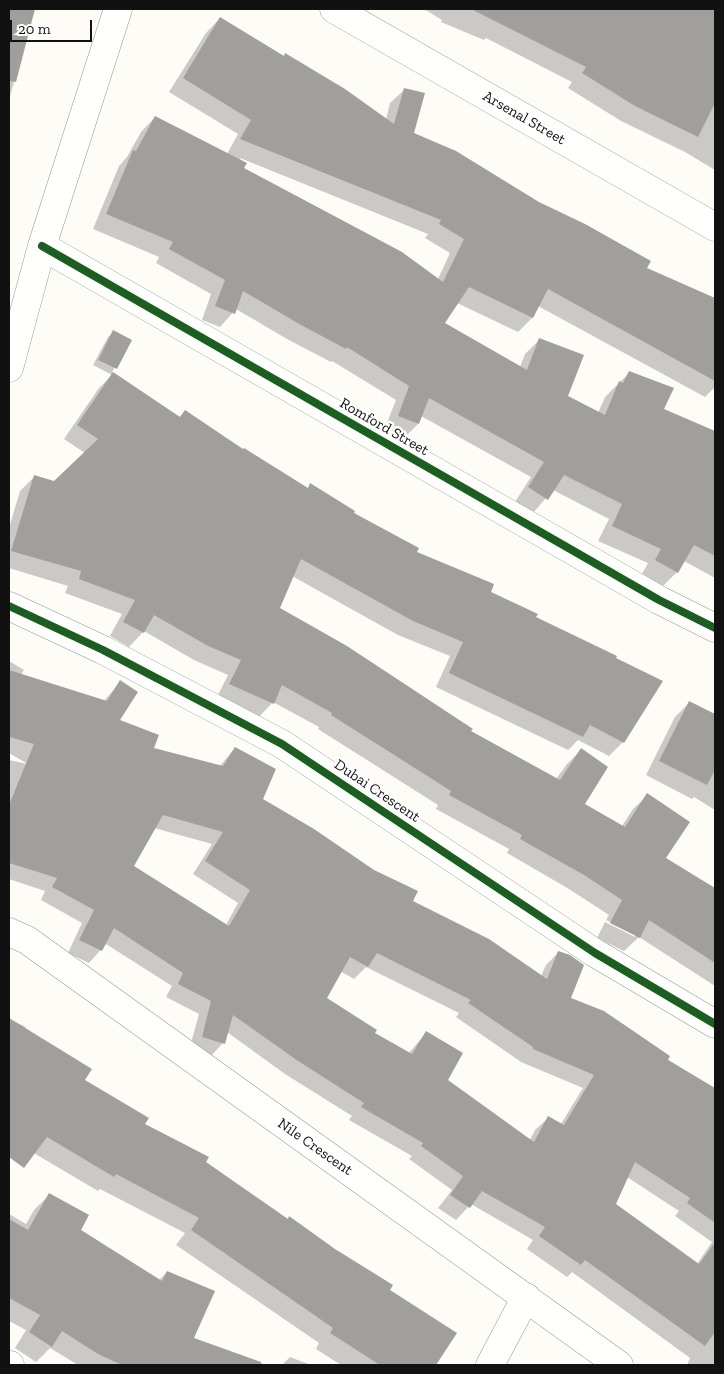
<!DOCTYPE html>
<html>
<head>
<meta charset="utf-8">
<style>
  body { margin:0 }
  #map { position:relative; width:724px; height:1374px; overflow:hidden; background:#fdfcf7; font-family:"Zilla Slab",serif }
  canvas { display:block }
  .frame { position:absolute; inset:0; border:10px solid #111; pointer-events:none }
  .scale { position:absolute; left:10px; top:20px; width:82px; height:22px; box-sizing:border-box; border:2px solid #111; border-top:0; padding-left:6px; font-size:15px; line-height:18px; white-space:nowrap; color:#111; -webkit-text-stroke:4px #fff; paint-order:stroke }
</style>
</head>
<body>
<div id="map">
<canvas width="724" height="1374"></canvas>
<div class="frame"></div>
<div class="scale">20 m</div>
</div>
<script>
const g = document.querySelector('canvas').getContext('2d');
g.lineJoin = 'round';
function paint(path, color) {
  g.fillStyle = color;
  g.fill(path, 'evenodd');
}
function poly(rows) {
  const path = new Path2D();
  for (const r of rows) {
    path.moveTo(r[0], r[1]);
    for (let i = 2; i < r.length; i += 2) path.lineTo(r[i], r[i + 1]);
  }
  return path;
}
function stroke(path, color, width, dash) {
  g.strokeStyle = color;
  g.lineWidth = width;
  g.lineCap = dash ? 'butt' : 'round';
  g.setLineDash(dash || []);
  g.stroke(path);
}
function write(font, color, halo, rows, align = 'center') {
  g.font = font + ' "Zilla Slab",serif';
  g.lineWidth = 5;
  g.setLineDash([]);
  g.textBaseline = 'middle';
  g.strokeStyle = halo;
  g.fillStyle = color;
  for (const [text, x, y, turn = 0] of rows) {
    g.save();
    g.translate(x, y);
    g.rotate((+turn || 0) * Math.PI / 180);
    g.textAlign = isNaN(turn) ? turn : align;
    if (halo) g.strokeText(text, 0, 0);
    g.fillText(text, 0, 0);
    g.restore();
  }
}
paint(poly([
  [9,9,34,9,9,100],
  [424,9,590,9,608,18,611,9,695,9,715,17,715,170,685,152,621,121,568,88,572,82,486,38,484,40,441,22,442,20],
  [220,18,386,119,390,103,405,89,412,134,646,269,715,299,715,387,705,397,538,306,532,318,518,332,457,303,443,324,520,367,525,354,539,340,567,396,598,413,605,397,629,373,662,409,715,432,715,578,684,561,677,572,663,586,642,574,648,563,598,541,609,519,553,490,533,513,515,502,531,477,421,416,418,424,404,438,384,430,396,400,332,361,331,362,287,339,236,309,220,327,202,320,211,294,156,263,159,257,93,229,119,166,127,157,141,132,155,117,227,154,238,134,169,92,206,33],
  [240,158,428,234,425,238,450,253,438,279,242,169],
  [114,332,130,340,112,372,179,418,185,411,243,451,307,489,311,485,415,553,535,617,623,742,609,756,578,740,568,750,436,687,450,656,398,635,292,576,278,609,470,732,556,779,567,764,581,750,583,804,622,826,633,809,648,795,665,858,715,894,715,986,639,937,624,951,597,938,605,922,635,937,635,934,606,920,609,915,569,889,507,853,509,849,436,809,438,805,318,729,319,727,273,702,259,717,216,699,228,675,194,660,144,631,129,647,110,636,122,614,65,593,68,586,9,568,9,528,20,491,34,477,54,483,85,453,64,439,99,388,112,375,93,365,108,337],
  [9,661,24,670,21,675,104,701,120,682,118,720,152,749,219,767,235,748,261,799,411,902,541,976,546,965,559,952,569,998,715,1089,715,1365,687,1365,690,1358,572,1272,567,1277,527,1249,533,1240,471,1204,456,1220,438,1208,452,1190,409,1159,412,1156,349,1120,352,1116,285,1074,227,1032,223,1043,211,1056,189,1050,199,1014,166,997,172,986,106,944,89,963,68,953,82,923,41,900,45,891,9,879,9,760,28,764,9,753],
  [154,828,212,844,193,874,238,903,226,925,132,867],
  [366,967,459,1013,456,1017,521,1062,583,1088,561,1124,548,1118,535,1130,530,1140,446,1080,426,1033,408,1054,373,1033,325,999,340,971,354,979],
  [627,1177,679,1211,675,1216,712,1242,697,1264,614,1204],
  [689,703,715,716,715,810,694,797,692,799,646,775,675,717],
  [9,1019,26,1027,24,1029,84,1080,144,1125,205,1162,389,1290,456,1333,435,1365,341,1365,316,1349,319,1343,176,1245,185,1233,100,1189,98,1191,32,1152,25,1159,9,1155],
  [49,1195,80,1230,158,1281,167,1272,193,1339,266,1365,78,1365,50,1348,36,1362,15,1348,26,1330,9,1321,9,1214,26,1224,34,1210],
  [290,1357,311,1365,282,1365]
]), '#0003');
paint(poly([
  [9,9,35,9,16,82,9,81],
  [471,9,715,9,715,103,698,137,635,106,582,73,586,67],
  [220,17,284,56,285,53,345,89,394,124,404,88,425,93,414,133,456,151,539,202,585,224,651,261,647,268,715,298,715,381,548,289,533,318,469,287,445,323,527,370,539,338,584,355,568,396,605,415,619,381,623,383,629,371,674,388,664,409,715,431,715,556,694,545,678,573,655,560,661,549,612,526,622,504,564,475,548,500,528,487,544,462,429,398,419,424,398,416,409,386,347,347,346,349,301,325,243,291,235,314,215,306,225,280,169,249,173,242,106,214,133,150,136,151,155,116,247,163,244,168,402,252,443,282,464,239,439,224,441,220,240,139,251,120,183,78],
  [113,330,132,340,117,369,98,360],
  [113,372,180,417,185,410,243,449,244,448,308,488,310,483,355,511,354,513,419,548,417,552,494,584,491,592,538,614,536,617,617,656,616,658,663,681,624,743,590,725,583,737,449,673,463,642,413,621,301,559,280,608,347,646,473,729,471,731,560,780,581,748,608,767,585,804,625,827,647,793,690,822,666,858,715,888,715,963,649,920,640,938,610,923,622,900,584,875,520,839,522,835,449,795,451,791,331,715,332,713,282,685,274,704,229,684,241,660,208,646,154,615,144,633,123,622,135,600,79,579,81,571,11,551,34,475,54,481,98,439,77,425],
  [9,670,107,701,120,680,138,692,120,720,159,735,154,748,223,766,235,747,276,769,263,799,314,829,374,870,418,891,413,901,489,939,547,979,558,951,570,955,584,965,571,998,604,1011,670,1056,668,1060,715,1088,715,1223,687,1203,690,1198,635,1162,616,1204,699,1264,715,1242,715,1332,705,1346,585,1260,581,1265,539,1236,545,1227,482,1191,470,1208,450,1195,463,1176,421,1146,423,1143,361,1107,364,1103,298,1061,233,1015,225,1044,202,1037,211,1001,178,984,183,973,114,928,102,951,79,940,94,910,52,887,57,878,9,863,9,805,34,744,9,737],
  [163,815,223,832,205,861,250,890,229,926,134,866],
  [377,953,471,1000,468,1003,533,1047,533,1049,594,1075,564,1125,548,1116,534,1142,448,1080,463,1053,426,1031,412,1054,375,1033,377,1030,327,998,350,957,368,967],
  [689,701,715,714,715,770,707,785,659,761],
  [9,1018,92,1069,85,1080,149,1118,145,1124,209,1157,206,1162,288,1219,289,1216,335,1249,393,1285,390,1290,457,1333,436,1365,380,1365,330,1333,333,1328,191,1230,199,1218,116,1174,114,1177,47,1137,24,1168,9,1157],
  [49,1193,89,1215,81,1230,162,1281,167,1271,215,1291,194,1338,261,1362,261,1365,122,1365,98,1354,62,1331,52,1347,29,1332,40,1315,9,1298,9,1219,28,1230]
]), '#a19f9c');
const minor = poly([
  [334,9,715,227],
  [42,246,659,600,715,628],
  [9,368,42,246,118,9],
  [9,606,103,650,282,744,595,953,715,1024],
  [9,932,27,940,619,1365],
  [9,1365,10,1365],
  [490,1365,526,1297]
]);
stroke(minor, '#979795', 29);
stroke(minor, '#fffffe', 28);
stroke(poly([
  [42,246,659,600,715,628],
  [9,606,103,650,282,744,595,953,715,1024]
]), '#1b5e20', 8);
write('15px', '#111', '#fff', [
  ["Arsenal Street",524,118,30],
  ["Romford Street",384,427,30],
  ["Dubai Crescent",377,791,34],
  ["Nile Crescent",315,1147,35]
]);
</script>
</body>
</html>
